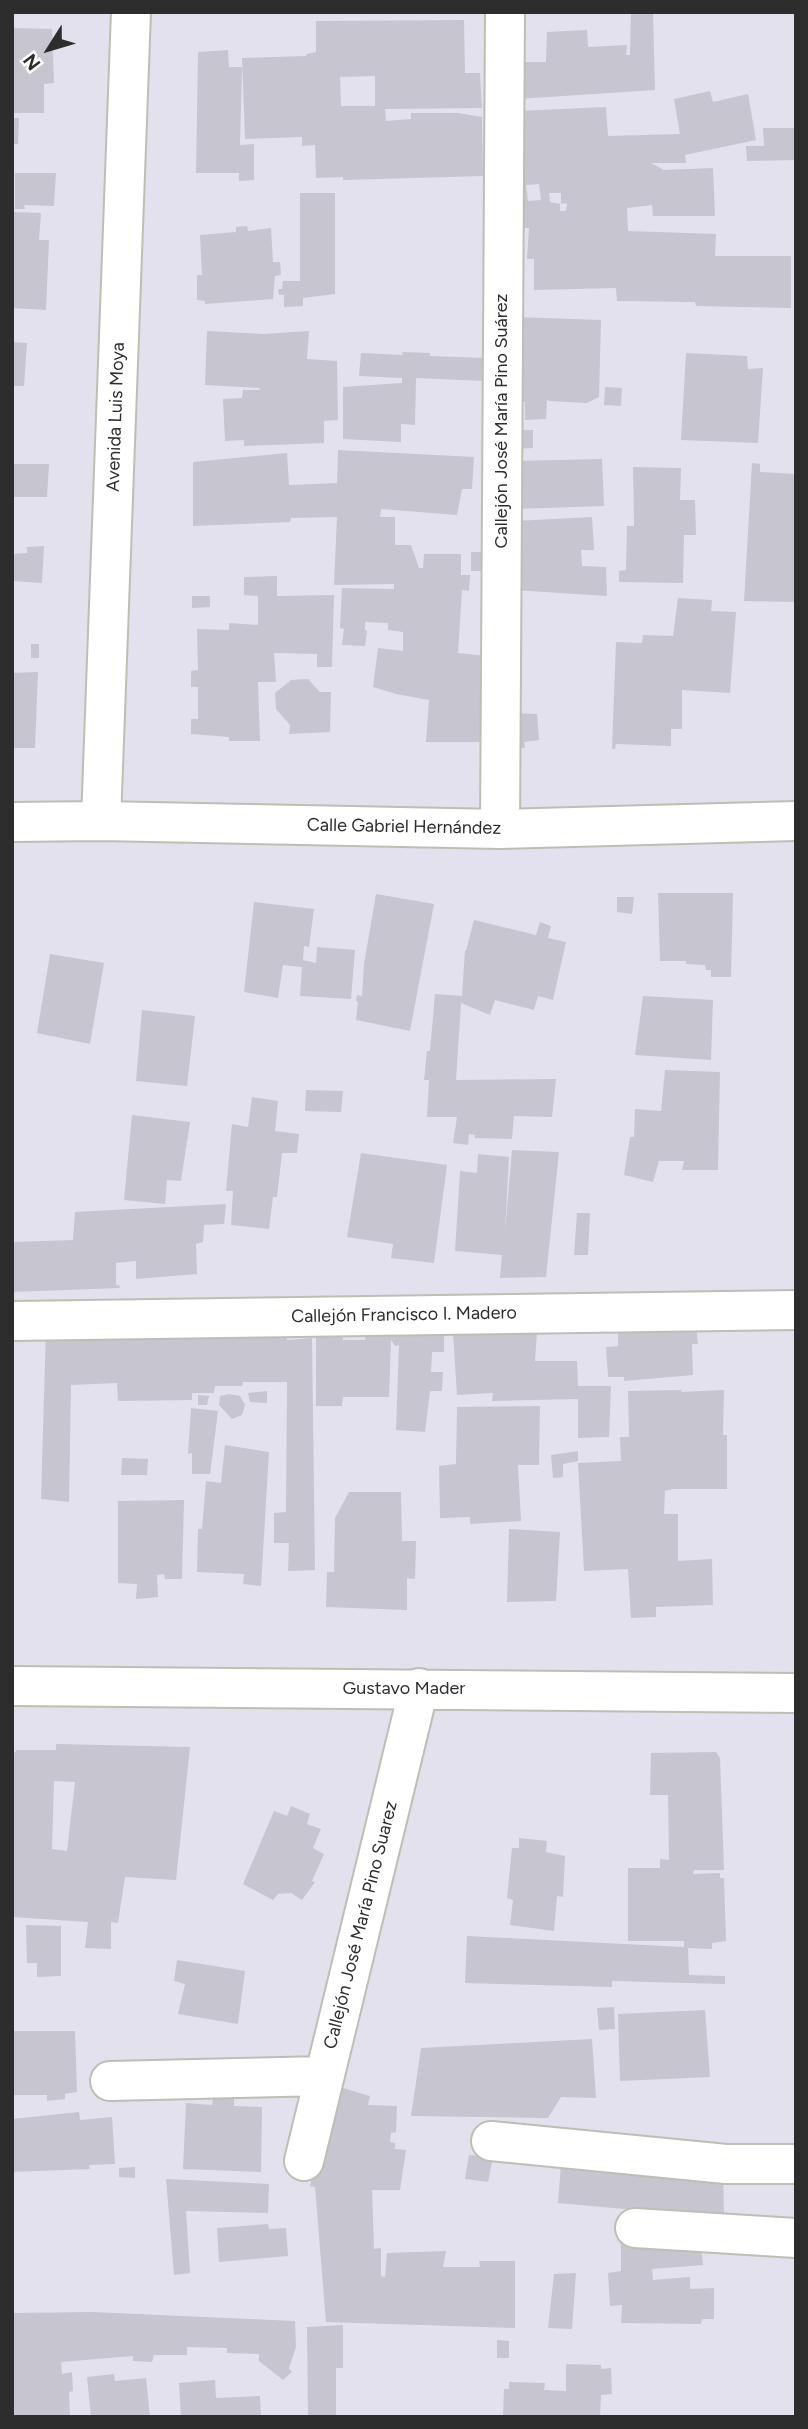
<!DOCTYPE html>
<html>
<head>
<meta charset="utf-8">
<style>
  body { margin:0 }
  #map { position:relative; width:808px; height:2429px; overflow:hidden; background:#e3e1ed; font-family:Figtree,sans-serif }
  canvas { display:block }
  .frame { position:absolute; inset:0; border:14px solid #2d2d2d; pointer-events:none }
  .north { position:absolute; left:14px; top:14px; width:70px; height:70px; -webkit-text-stroke:5px #fff; paint-order:stroke; rotate:233deg; font-size:19px; font-weight:700; line-height:28px; text-align:center; color:#2d2d2d }
  .north::after { content:''; display:block; margin:auto; width:24px; height:32px; background:#2d2d2d; clip-path:polygon(50% 0,100% 100%,50% 72%,0 100%) }
</style>
</head>
<body>
<div id="map">
<canvas width="808" height="2429"></canvas>
<div class="frame"></div>
<div class="north">N</div>
</div>
<script>
const g = document.querySelector('canvas').getContext('2d');
g.lineJoin = 'round';
function paint(path, color) {
  g.fillStyle = color;
  g.fill(path, 'evenodd');
}
function poly(rows) {
  const path = new Path2D();
  for (const r of rows) {
    path.moveTo(r[0], r[1]);
    for (let i = 2; i < r.length; i += 2) path.lineTo(r[i], r[i + 1]);
  }
  return path;
}
function stroke(path, color, width, dash) {
  g.strokeStyle = color;
  g.lineWidth = width;
  g.lineCap = dash ? 'butt' : 'round';
  g.setLineDash(dash || []);
  g.stroke(path);
}
function write(font, color, halo, rows, align = 'center') {
  g.font = font + ' Figtree,sans-serif';
  g.lineWidth = 5;
  g.setLineDash([]);
  g.textBaseline = 'middle';
  g.strokeStyle = halo;
  g.fillStyle = color;
  for (const [text, x, y, turn = 0] of rows) {
    g.save();
    g.translate(x, y);
    g.rotate((+turn || 0) * Math.PI / 180);
    g.textAlign = isNaN(turn) ? turn : align;
    if (halo) g.strokeText(text, 0, 0);
    g.fillText(text, 0, 0);
    g.restore();
  }
}
paint(poly([
  [631,12,653,12,655,90,518,99,517,62,546,62,547,32,587,30,588,47,627,45,626,55,630,55],
  [464,20,465,73,480,73,482,108,385,109,386,121,411,119,411,113,458,113,482,117,483,176,343,180,343,177,316,178,315,145,302,146,302,137,245,139,242,58,306,56,307,54,316,52,316,21],
  [375,76,375,106,341,106,340,77],
  [12,28,52,29,54,83,44,84,44,113,12,113],
  [228,50,229,67,242,67,240,145,254,144,254,180,239,181,239,173,196,173,198,52],
  [710,91,713,102,748,94,756,140,685,155,686,163,651,163,664,170,713,168,715,216,653,216,652,205,627,208,628,231,716,234,715,256,791,256,791,308,696,306,695,302,617,301,616,288,534,290,534,259,527,259,529,228,518,228,517,111,606,107,608,136,680,134,674,99],
  [539,184,541,200,528,201,526,185],
  [549,193,561,193,561,204,567,203,566,211,560,211,560,204,550,202],
  [12,118,19,118,18,144,12,144],
  [763,128,796,128,796,160,747,161,746,146,764,146],
  [15,173,56,173,54,206,24,205,25,209,15,209],
  [300,193,335,193,335,294,303,298,303,306,284,307,284,295,279,295,278,289,282,289,283,281,300,281],
  [12,212,41,213,39,240,49,240,46,310,12,308],
  [247,226,248,231,271,228,273,262,280,262,281,275,275,276,273,299,205,304,205,301,197,300,197,275,202,275,200,235,236,232,236,227],
  [517,317,601,320,599,397,587,403,549,401,547,399,546,419,525,420,525,402,516,402],
  [207,331,263,334,309,331,307,359,337,361,338,420,324,421,324,443,244,446,244,440,225,441,223,399,242,398,243,390,259,390,260,388,205,385],
  [12,342,27,343,24,386,12,386],
  [402,352,430,353,430,356,486,358,485,381,416,378,415,425,401,424,401,442,343,439,343,387,402,383,402,378,359,376,361,353,403,355],
  [686,353,747,356,748,369,763,368,758,443,681,440],
  [605,387,622,388,621,406,604,405],
  [517,430,533,430,533,448,516,449],
  [338,450,474,457,472,489,462,489,457,515,381,509,380,517,395,517,395,545,411,545,419,568,423,568,424,554,461,554,461,575,470,575,469,591,462,590,458,653,487,656,490,742,426,742,429,700,396,694,373,687,378,648,403,651,403,632,388,630,388,623,365,622,365,630,367,631,365,646,342,645,344,629,340,628,342,588,394,589,394,584,334,585,337,517,291,518,290,522,193,526,193,462,287,453,289,485,337,483],
  [602,459,604,506,514,509,515,461],
  [752,463,760,464,760,472,796,474,794,602,744,601],
  [12,464,49,464,47,497,12,497],
  [633,467,681,468,680,500,695,500,696,535,684,535,683,583,619,582,619,571,626,570,627,526,634,526],
  [592,517,594,550,581,550,582,566,606,567,607,596,514,590,515,521],
  [44,546,42,583,12,581,12,554,27,553,27,547],
  [471,552,485,552,485,571,471,571],
  [277,576,277,596,334,595,332,667,317,667,317,654,274,653,276,682,258,682,260,741,229,741,229,737,191,734,191,719,198,719,198,687,191,687,191,671,198,670,197,629,229,630,229,623,258,625,258,596,244,595,244,577],
  [192,596,210,596,210,607,192,608],
  [678,598,712,600,711,611,736,612,730,693,682,690,682,729,671,729,671,746,616,744,615,749,612,749,616,642,642,643,643,635,673,636],
  [31,644,39,644,39,658,31,658],
  [38,672,35,748,12,748,12,673],
  [308,679,320,692,331,692,330,732,289,734,290,725,276,709,275,693,291,680],
  [513,713,537,714,539,740,524,742,525,748,513,748],
  [658,893,733,893,731,977,711,977,711,970,706,970,705,965,686,964,686,961,660,961],
  [376,894,434,904,410,1031,356,1020,358,1002,356,1001,357,995,362,996,364,964],
  [617,897,634,897,632,914,617,912],
  [254,902,314,909,309,947,304,946,303,960,316,963,317,947,355,950,351,999,300,996,302,967,283,965,278,998,244,992],
  [474,920,536,935,540,922,551,926,548,938,566,942,553,1000,538,996,534,1010,495,1000,490,1015,461,1003,456,1080,556,1079,552,1117,514,1116,512,1139,475,1138,475,1135,469,1134,468,1145,453,1143,457,1117,427,1117,429,1080,424,1080,427,1051,430,1051,435,994,462,996,465,950,466,951],
  [50,954,104,963,90,1044,37,1033],
  [643,996,713,1000,711,1060,635,1055],
  [142,1010,195,1016,187,1086,136,1081],
  [665,1070,720,1072,718,1170,682,1170,684,1161,659,1161,653,1182,624,1175,630,1137,634,1137,635,1109,661,1111],
  [306,1090,343,1091,341,1112,305,1111],
  [252,1097,278,1101,275,1131,299,1134,297,1153,282,1153,277,1197,273,1197,269,1229,231,1225,233,1191,226,1191,232,1124,248,1127],
  [132,1115,190,1122,181,1181,167,1180,165,1204,124,1200],
  [512,1150,559,1152,546,1277,500,1278,502,1255,455,1251,460,1171,477,1173,478,1154,509,1157,505,1231],
  [361,1153,447,1165,434,1263,391,1258,393,1244,347,1237],
  [226,1204,224,1224,204,1225,203,1242,196,1244,197,1274,136,1279,136,1261,116,1263,116,1285,119,1285,120,1288,12,1292,12,1242,73,1240,75,1212],
  [577,1213,590,1213,588,1255,574,1255],
  [618,1319,695,1319,698,1344,692,1344,693,1375,624,1381,624,1377,608,1377,606,1347,618,1346],
  [367,1322,444,1326,444,1352,432,1352,431,1372,443,1372,442,1391,430,1391,425,1432,396,1430,399,1345,395,1346,391,1340,389,1397,343,1397,342,1406,316,1406,316,1337,312,1337,312,1323,341,1323,343,1340,365,1340],
  [286,1324,287,1340,312,1338,315,1570,288,1571,289,1543,274,1543,274,1513,286,1512,287,1382,243,1382,242,1386,215,1386,214,1393,192,1393,192,1400,118,1401,117,1383,71,1385,69,1502,41,1499,46,1328,197,1333,197,1338,242,1337,242,1325],
  [537,1331,535,1361,577,1361,578,1386,611,1386,609,1437,578,1438,578,1399,492,1401,493,1393,457,1395,453,1333],
  [682,1390,681,1392,724,1390,723,1435,727,1435,727,1489,673,1489,665,1491,664,1514,678,1514,678,1561,712,1559,713,1605,656,1607,656,1617,631,1618,628,1569,584,1571,578,1463,621,1461,620,1437,629,1437,628,1391],
  [267,1391,267,1403,250,1402,248,1393],
  [229,1394,240,1396,245,1405,242,1415,232,1419,219,1405,220,1396],
  [198,1395,209,1396,207,1405,198,1405],
  [540,1406,539,1465,518,1465,521,1521,470,1524,470,1517,440,1518,439,1466,456,1464,457,1407],
  [191,1408,218,1411,210,1474,192,1474,192,1453,188,1454],
  [225,1445,269,1452,261,1586,243,1584,244,1574,197,1572,198,1529,202,1529,206,1481,221,1483],
  [578,1451,578,1461,563,1464,563,1477,553,1478,551,1455],
  [122,1458,148,1459,147,1475,121,1475],
  [349,1492,401,1492,402,1541,416,1541,415,1579,407,1578,407,1610,326,1607,327,1572,334,1572,335,1518],
  [184,1500,182,1579,165,1579,164,1574,157,1575,158,1597,136,1599,137,1584,118,1583,118,1501],
  [509,1529,560,1532,556,1601,507,1602],
  [56,1744,190,1747,176,1880,125,1877,118,1923,111,1922,111,1949,85,1948,88,1922,12,1917,12,1755,17,1750,56,1750],
  [54,1781,75,1782,67,1851,52,1849],
  [716,1752,720,1758,724,1870,694,1870,693,1874,720,1873,720,1878,724,1878,726,1941,712,1943,712,1949,688,1948,689,1975,725,1976,725,1984,612,1981,612,1987,465,1983,467,1936,684,1947,684,1941,628,1941,628,1868,660,1868,660,1859,669,1860,668,1795,650,1795,651,1753],
  [291,1806,310,1814,307,1824,321,1829,313,1848,324,1854,312,1881,315,1882,302,1900,291,1893,278,1894,273,1900,243,1884,274,1811,287,1816],
  [519,1838,547,1841,546,1852,565,1856,563,1897,557,1896,554,1931,510,1925,513,1900,507,1898,512,1848,519,1848],
  [26,1925,61,1926,61,1976,37,1977,37,1963,27,1963],
  [177,1960,245,1971,238,2024,178,2014,185,1984,174,1981],
  [614,2007,615,2029,599,2030,597,2008],
  [705,2010,710,2077,620,2081,618,2014],
  [12,2031,75,2031,77,2092,65,2094,65,2099,47,2101,47,2095,12,2095],
  [592,2039,596,2098,561,2097,548,2118,411,2116,421,2048],
  [333,2085,370,2096,368,2105,397,2106,396,2132,391,2133,390,2142,395,2143,395,2149,406,2150,400,2190,372,2190,374,2249,381,2248,381,2276,385,2277,387,2253,446,2251,443,2267,480,2267,479,2261,515,2261,515,2328,326,2322,315,2187,310,2186],
  [213,2097,234,2099,234,2106,262,2107,261,2172,183,2169,186,2103,212,2105],
  [79,2112,80,2120,112,2117,115,2164,89,2165,90,2169,12,2172,12,2119],
  [562,2152,723,2166,724,2218,558,2203],
  [469,2155,493,2157,488,2182,465,2179],
  [135,2167,135,2178,119,2177,119,2168],
  [166,2179,269,2184,268,2213,186,2211,190,2273,174,2275],
  [268,2224,269,2229,286,2228,288,2256,219,2262,217,2228],
  [700,2236,703,2265,652,2269,653,2280,690,2277,690,2289,714,2288,714,2319,702,2319,701,2324,621,2323,622,2305,610,2306,608,2273,621,2271,621,2237],
  [576,2273,572,2329,548,2328,554,2274],
  [92,2312,295,2321,296,2347,289,2368,292,2372,283,2380,259,2361,259,2354,227,2353,227,2348,187,2347,187,2355,154,2355,152,2362,133,2361,133,2356,61,2362,62,2374,72,2372,73,2391,69,2392,70,2417,12,2417,12,2313],
  [343,2325,343,2368,336,2368,336,2417,308,2417,307,2327],
  [497,2340,509,2341,509,2358,497,2358],
  [566,2364,601,2365,601,2369,611,2368,612,2394,601,2395,600,2417,503,2417,504,2389,509,2389,509,2382,545,2383,544,2390,566,2391],
  [114,2374,115,2381,146,2378,150,2417,91,2417,87,2377],
  [215,2380,216,2398,260,2396,261,2417,181,2417,179,2383]
]), '#c7c5d0');
const minor = poly([
  [101,821,131,12],
  [12,822,101,821,500,829,796,821],
  [500,829,505,12],
  [12,1321,796,1310],
  [12,1686,796,1693],
  [110,2081,324,2076],
  [491,2141,726,2164,796,2164],
  [304,2161,419,1688],
  [635,2228,796,2238]
]);
stroke(minor, '#bbbfb4', 42);
stroke(minor, '#fff', 38);
write('18px', '#2d2d2d', '#fff', [
  ["Avenida Luis Moya",116,417,-88],
  ["Callejón José María Pino Suárez",502,421,-90],
  ["Calle Gabriel Hernández",404,827,1],
  ["Callejón Francisco I. Madero",404,1315,-1],
  ["Gustavo Mader",404,1689],
  ["Callejón José María Pino Suarez",361,1925,-76]
]);
</script>
</body>
</html>
